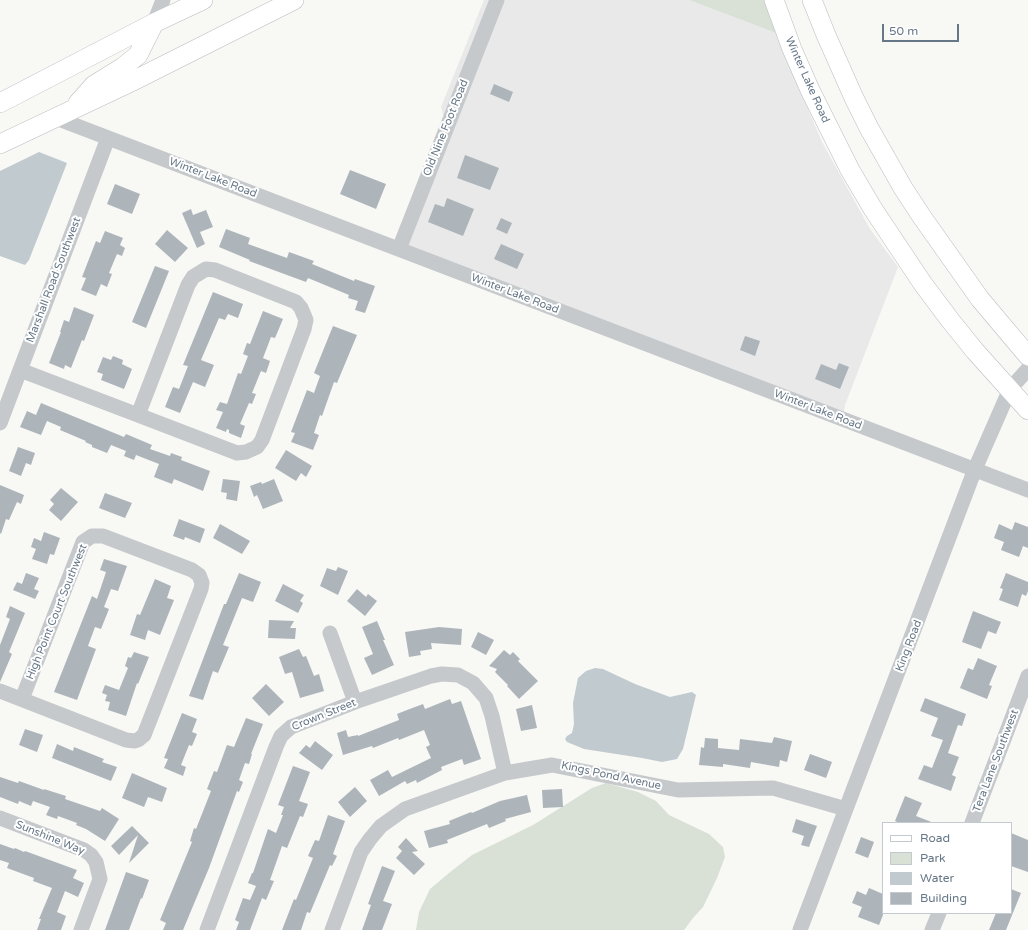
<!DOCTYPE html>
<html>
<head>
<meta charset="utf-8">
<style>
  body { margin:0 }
  #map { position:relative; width:1028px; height:930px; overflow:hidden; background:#f8f8f5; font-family:"Varela Round",sans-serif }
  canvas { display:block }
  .legend { position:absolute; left:882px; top:822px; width:130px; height:92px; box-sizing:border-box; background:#fff; border:1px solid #c2c9cf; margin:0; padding:5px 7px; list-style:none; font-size:12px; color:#667787 }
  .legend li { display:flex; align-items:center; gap:8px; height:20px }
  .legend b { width:20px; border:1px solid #c2c9cf }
  .scale { position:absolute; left:882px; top:24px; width:77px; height:18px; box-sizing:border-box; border:2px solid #667787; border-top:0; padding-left:5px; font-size:12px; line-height:14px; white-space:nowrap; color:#667787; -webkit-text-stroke:3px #fff; paint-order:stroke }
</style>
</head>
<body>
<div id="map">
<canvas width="1028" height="930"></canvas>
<ul class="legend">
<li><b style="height:5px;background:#fff"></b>Road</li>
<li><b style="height:11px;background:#d9e0d6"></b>Park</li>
<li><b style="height:11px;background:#c0cacf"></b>Water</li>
<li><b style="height:11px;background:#adb5bb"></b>Building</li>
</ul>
<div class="scale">50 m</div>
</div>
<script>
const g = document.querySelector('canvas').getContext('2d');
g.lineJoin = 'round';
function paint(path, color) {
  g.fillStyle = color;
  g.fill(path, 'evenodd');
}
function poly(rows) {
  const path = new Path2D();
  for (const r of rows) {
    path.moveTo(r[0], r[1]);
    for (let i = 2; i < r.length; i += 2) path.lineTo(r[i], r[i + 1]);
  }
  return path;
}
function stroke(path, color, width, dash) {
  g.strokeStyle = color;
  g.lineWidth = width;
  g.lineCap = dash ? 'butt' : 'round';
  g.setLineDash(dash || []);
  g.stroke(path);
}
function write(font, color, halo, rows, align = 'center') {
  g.font = font + ' "Varela Round",sans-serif';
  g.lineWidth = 4;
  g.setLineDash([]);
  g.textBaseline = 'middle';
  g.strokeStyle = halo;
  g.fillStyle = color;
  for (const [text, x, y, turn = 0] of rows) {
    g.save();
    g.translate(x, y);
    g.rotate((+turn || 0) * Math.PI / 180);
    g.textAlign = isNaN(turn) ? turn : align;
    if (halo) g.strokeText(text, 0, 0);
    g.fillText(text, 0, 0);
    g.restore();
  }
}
paint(poly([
  [484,0,491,0,444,118,441,107],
  [502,0,689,0,776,33,822,142,870,229,898,267,845,405,844,413,406,246]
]), '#e8e9e8');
paint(poly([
  [689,0,765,0,776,33],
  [606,783,638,792,656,801,669,815,709,834,723,847,725,857,717,878,703,907,693,918,684,930,416,930,419,912,430,889,449,873,472,855,533,825,592,788]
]), '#d9e0d6');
paint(poly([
  [39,152,67,163,29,260,25,265,0,256,0,171],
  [595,668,603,669,635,684,670,697,692,692,696,695,683,749,677,759,662,762,642,758,584,749,567,742,565,739,567,736,572,733,574,724,573,703,578,678,586,671]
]), '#c0cacf');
paint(poly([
  [494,84,513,92,509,102,490,94],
  [465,155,499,168,490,190,457,178],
  [350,170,386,184,376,209,340,194],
  [115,184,140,194,132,214,107,204],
  [447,198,474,209,463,236,428,222,435,204,444,207],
  [191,209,193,215,206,210,213,227,200,232,205,244,197,248,182,213],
  [501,218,512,223,507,234,496,229],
  [226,229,250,238,248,244,287,258,289,252,314,261,312,264,354,281,355,279,375,286,365,313,355,310,358,301,348,298,349,295,308,278,306,282,249,261,250,260,219,247],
  [167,230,188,248,175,262,155,244],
  [105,231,123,238,120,245,125,248,122,256,117,254,109,273,112,274,107,287,101,284,96,296,81,290,86,278,82,277,96,241,100,243],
  [501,244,524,254,517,269,494,259],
  [155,266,169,271,146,328,132,322],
  [213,292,243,304,238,318,228,314,225,320,219,318,201,360,214,365,205,387,193,382,180,413,165,407,173,387,179,389,188,366,183,365],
  [74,307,94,315,84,341,82,340,71,368,65,365,64,369,49,363,61,332,60,332,64,320,69,322],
  [263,311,283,319,275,338,271,337,263,358,270,361,266,373,261,371,252,393,256,394,252,404,249,403,240,424,245,426,241,438,229,433,229,430,227,429,226,432,216,428,223,412,216,410,220,402,227,404,238,373,241,374,248,356,243,354,247,343,250,344],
  [333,326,357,335,337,383,334,382,322,416,320,415,314,433,319,435,313,450,291,442,295,433,291,432,307,390,314,393,320,376,314,373],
  [745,336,760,341,755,356,740,350],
  [113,356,123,360,122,364,132,369,124,389,101,380,103,374,97,372,103,357,111,360],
  [839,363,849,367,840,389,815,379,821,364,836,370],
  [41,403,124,437,126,434,152,445,150,449,170,456,171,453,182,457,181,460,210,471,203,491,174,479,172,484,154,477,159,464,136,455,134,460,124,456,126,451,111,445,107,453,92,447,92,445,85,442,86,441,60,430,61,427,47,421,41,435,20,427,27,411,36,415],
  [18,447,35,453,31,465,26,463,21,476,9,471],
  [286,450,312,466,306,477,301,473,296,481,275,468],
  [223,479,240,481,237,501,226,499,227,493,221,492],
  [274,479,283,501,263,509,257,495,254,497,250,486,261,482,262,484],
  [0,485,24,495,21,504,17,502,9,520,6,519,1,534,0,533],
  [61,488,78,502,61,521,49,510,54,504,50,500],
  [105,493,132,503,125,518,99,508],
  [179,519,205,529,200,543,185,537,184,540,173,536],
  [1015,522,1028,527,1028,548,1023,546,1019,557,1001,550,1004,542,994,538,999,524,1012,530],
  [220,524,250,541,242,554,213,538],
  [44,532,60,538,54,555,50,554,47,564,32,559,36,549,31,547,34,538,41,541],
  [104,559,127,566,118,591,111,589,104,607,109,609,101,629,95,627,88,646,96,649,77,700,54,692,92,596,97,599,106,572,100,570],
  [338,567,348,571,338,595,320,586,327,568,336,571],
  [26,573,39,578,34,589,39,591,35,599,13,590,17,582,22,584],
  [239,573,261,582,253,602,242,598,223,645,229,647,218,673,213,671,203,700,189,696,224,604,226,604],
  [1006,573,1028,582,1028,591,1026,596,1022,594,1018,607,999,600,1003,589,1000,588],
  [155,579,171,586,167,598,174,600,160,635,148,630,145,640,130,635,137,614,140,615],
  [283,584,304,595,300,601,303,603,298,613,275,601],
  [357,589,366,597,368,594,377,601,365,616,347,601],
  [10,606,25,613,9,652,12,654,0,682,0,645,10,619,6,617],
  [973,611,1001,622,996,634,988,631,981,649,962,642],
  [269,620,294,621,290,628,296,628,295,639,268,638],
  [377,621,385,640,383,640,394,665,372,675,364,658,373,654,362,627],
  [439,627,462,629,461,645,431,643,432,649,420,651,421,655,409,657,405,632],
  [478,632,494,640,486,655,471,647],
  [299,649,303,657,306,656,314,676,319,674,324,691,300,698,292,672,285,674,279,657],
  [504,650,510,655,513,652,520,659,518,661,538,681,519,699,507,686,508,685,495,672,497,669,489,666],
  [134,652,149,657,138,684,137,683,126,716,108,710,110,702,105,701,107,695,102,693,105,685,119,690,128,668,125,666,128,657,131,658],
  [978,658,997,666,989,685,992,686,987,699,960,688,968,668,973,670],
  [266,684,284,702,269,716,252,698],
  [925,698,966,714,962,726,958,725,948,753,959,757,952,775,956,777,951,791,918,779,924,765,932,768,943,740,931,736,938,718,920,711],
  [450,699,452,704,461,701,481,759,464,765,462,759,441,767,442,770,417,783,416,780,407,784,405,781,379,796,370,780,388,770,392,777,431,758,426,747,430,745,424,730,399,740,398,738,373,748,372,746,343,755,337,733,346,730,348,737,358,735,358,736,399,720,397,714,407,710,423,704,425,709],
  [532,705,537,728,521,731,516,709],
  [182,713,197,719,192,732,197,734,192,746,189,745,181,765,186,767,183,776,164,768,168,759,164,758],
  [246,718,263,724,251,754,252,754,249,764,245,763,239,780,243,782,239,792,237,791,209,868,183,930,163,930,166,923,160,920,192,842,190,841,194,828,196,829,211,791,207,789,214,771,217,772,227,745,234,747],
  [25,729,43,735,37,752,19,745],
  [774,737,792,741,787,762,780,760,779,767,751,762,750,768,723,764,723,767,699,765,701,747,704,748,705,738,718,739,718,748,739,750,740,739,772,743],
  [315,741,333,755,322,770,299,753,306,745,310,748],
  [57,744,73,751,74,747,104,759,102,762,117,767,111,781,52,758],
  [810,754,832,762,826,778,804,770],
  [293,766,310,772,299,801,308,804,303,817,300,816,287,848,282,846,270,880,274,881,266,900,262,898,250,930,236,930,239,922,235,920,243,898,250,900,256,886,248,883,252,873,253,873,268,829,276,833,283,815,281,815,284,807,278,805],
  [132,773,167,788,162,802,148,797,144,807,122,798],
  [0,777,18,783,19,781,44,790,44,789,66,796,65,799,100,811,102,808,119,819,105,841,86,829,76,825,77,823,58,816,57,819,46,815,50,807,33,801,31,806,19,801,18,804,0,797],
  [355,787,367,801,350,817,338,802],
  [562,789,563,807,543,808,542,790],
  [527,795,531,812,505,819,506,821,489,828,487,824,447,840,448,843,429,848,424,831,450,824,449,821,471,812,472,813,500,801],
  [905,796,922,803,916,816,934,823,900,823,895,821],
  [328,815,345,821,333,854,337,856,332,866,330,865,310,913,307,912,301,930,282,930,294,899,296,900,313,858,308,856,315,840,319,841],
  [796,819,817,826,809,847,801,845,804,836,792,832],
  [132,826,149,843,129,863,138,835,119,855,111,846],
  [1011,833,1028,840,1028,872,1011,866],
  [861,837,874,842,868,858,855,853],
  [406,838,418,851,412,852,425,864,414,875,396,858,402,851,398,847],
  [0,844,14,849,15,848,24,852,25,851,77,870,73,878,84,883,78,897,65,891,57,912,66,916,61,930,37,930,41,919,39,919,52,888,33,881,34,878,7,868,9,863,0,860],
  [382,866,395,871,383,901,392,904,382,930,362,930,371,905,368,904],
  [126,872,149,880,142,899,141,898,129,930,105,930],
  [869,888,883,894,883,915,879,925,858,917,862,907,852,903,857,891,866,895],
  [1011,889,1021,893,1006,930,989,930,996,913,1011,913]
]), '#adb5bb');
const major = poly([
  [774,0,792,49,810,90,850,170,873,209,923,284,950,320,975,351,1028,410],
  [812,0,826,35,854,98,869,128,903,188,922,217,980,299,1028,356],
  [0,103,154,23,203,0],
  [78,103,94,85,123,67,138,55,154,23],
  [0,144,131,82,294,0]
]);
stroke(major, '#b8bcc0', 20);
stroke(poly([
  [154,23,163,0],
  [56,118,1028,490],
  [399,249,497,0],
  [206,269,215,270,296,302,301,308,306,320,304,329,262,440,257,447,246,452,237,453,138,415,188,285,193,277,206,269],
  [20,370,138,415],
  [0,423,108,138],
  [330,633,355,702],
  [0,691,126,740,135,741,138,740,144,735,201,589,202,583,199,575,192,570,103,536,92,536,83,542,22,699],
  [0,818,84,850,91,855,96,862,100,879,81,930],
  [972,823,1028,676],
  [207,930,276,747,281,736,291,727,355,702,431,676,442,674,458,675,473,683,486,698,492,716,505,773],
  [332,930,361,852,370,839,381,826,405,809,505,773,552,765,678,790,773,788,846,809],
  [800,930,975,469,1010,389,1028,369],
  [932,930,939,913]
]), '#c5c9cc', 15);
stroke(major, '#fff', 19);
write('11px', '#667787', '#fff', [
  ["Winter Lake Road",807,80,66],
  ["Old Nine Foot Road",446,128,-68],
  ["Winter Lake Road",213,178,21],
  ["Marshall Road Southwest",54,280,-69],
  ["Winter Lake Road",515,294,21],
  ["Winter Lake Road",818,410,21],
  ["High Point Court Southwest",57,612,-68],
  ["King Road",909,646,-69],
  ["Crown Street",324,715,-22],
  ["Tera Lane Southwest",996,761,-69],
  ["Kings Pond Avenue",611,776,12],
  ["Sunshine Way",50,838,22]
]);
</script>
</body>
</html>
